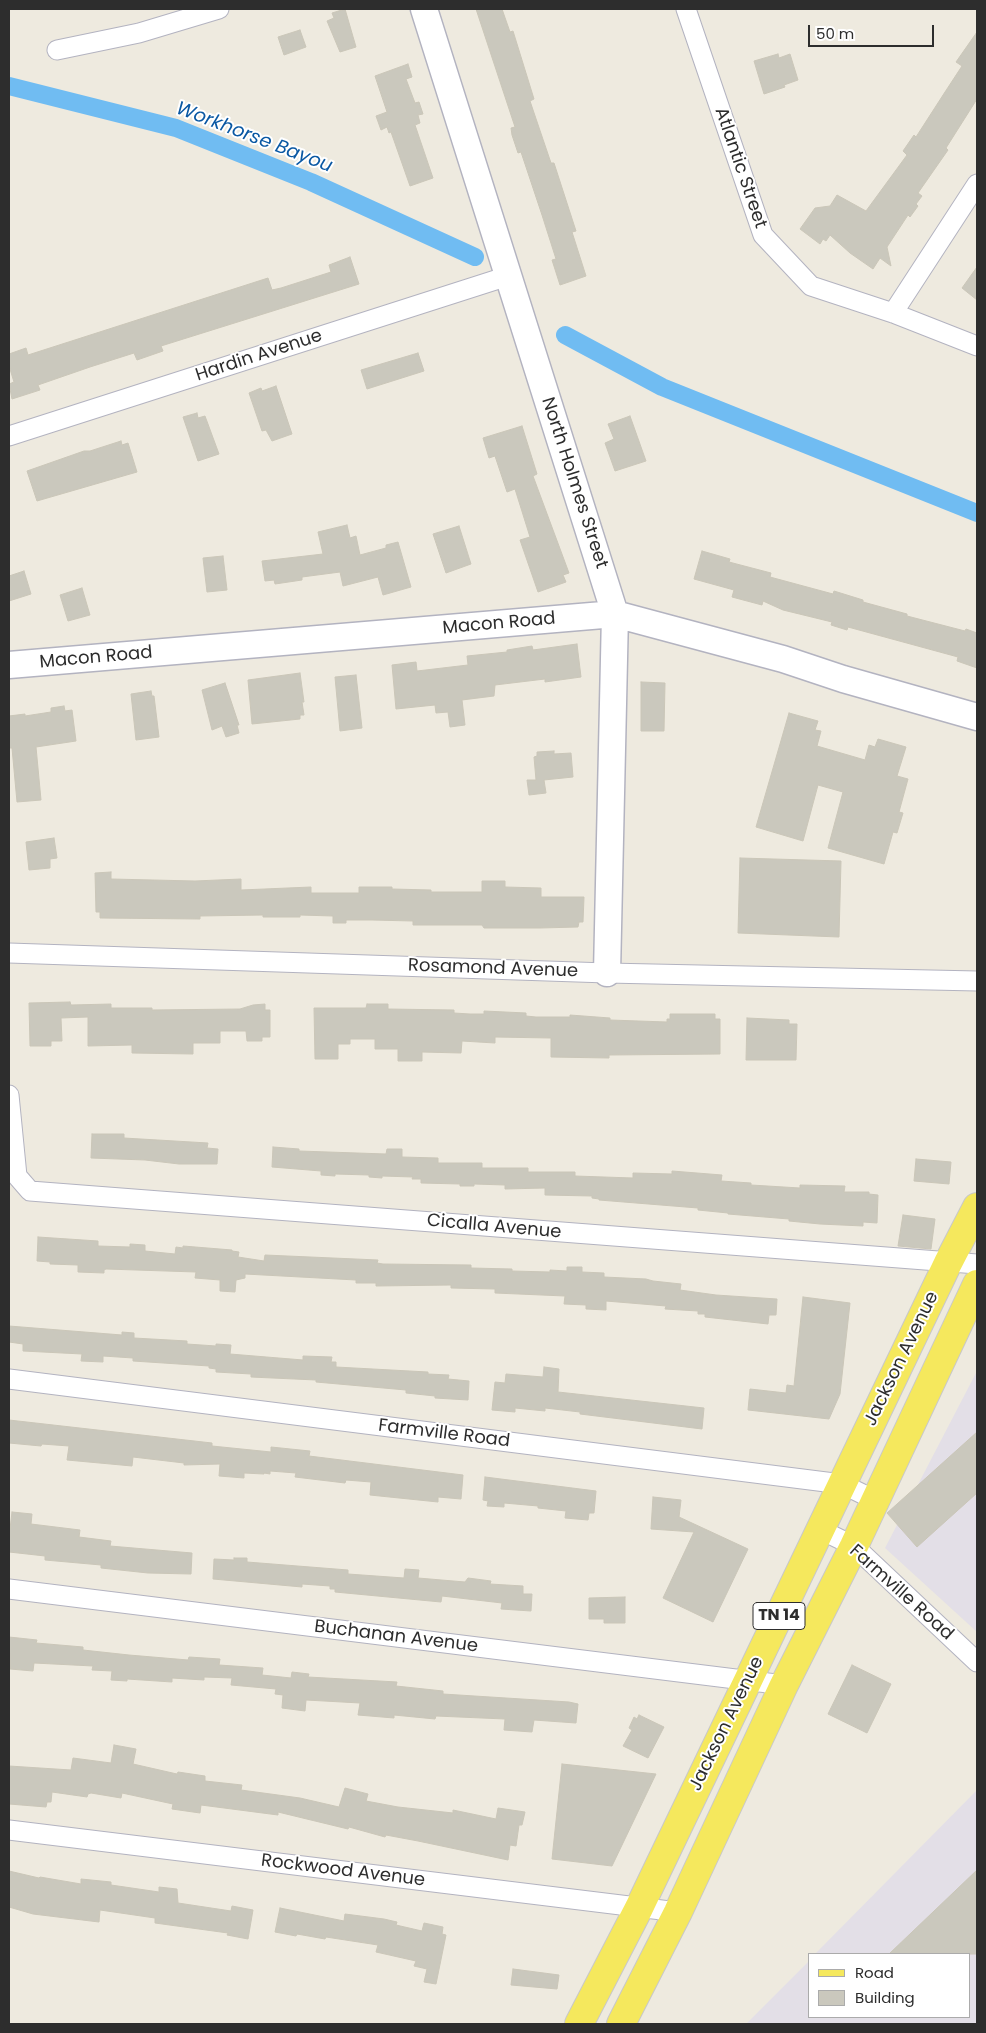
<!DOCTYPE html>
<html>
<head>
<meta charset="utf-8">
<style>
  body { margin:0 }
  #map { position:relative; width:986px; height:2033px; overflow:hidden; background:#eeeadf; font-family:Poppins,sans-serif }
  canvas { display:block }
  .frame { position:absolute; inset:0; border:10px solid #2d2d2d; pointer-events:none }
  .legend { position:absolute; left:808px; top:1953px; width:162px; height:65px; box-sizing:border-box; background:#fff; border:1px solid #ababab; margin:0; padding:6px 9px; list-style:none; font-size:15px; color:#2d2d2d }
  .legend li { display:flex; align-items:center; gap:10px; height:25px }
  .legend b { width:25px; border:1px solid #ababab }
  .scale { position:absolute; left:808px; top:25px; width:126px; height:22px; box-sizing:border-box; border:2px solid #2d2d2d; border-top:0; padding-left:6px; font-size:15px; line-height:18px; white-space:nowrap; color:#2d2d2d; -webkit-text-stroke:4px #fff; paint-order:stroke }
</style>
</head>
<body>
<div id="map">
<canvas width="986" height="2033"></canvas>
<div class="frame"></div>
<ul class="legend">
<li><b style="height:6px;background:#f5e85d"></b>Road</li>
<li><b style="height:14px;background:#cac8bd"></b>Building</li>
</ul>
<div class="scale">50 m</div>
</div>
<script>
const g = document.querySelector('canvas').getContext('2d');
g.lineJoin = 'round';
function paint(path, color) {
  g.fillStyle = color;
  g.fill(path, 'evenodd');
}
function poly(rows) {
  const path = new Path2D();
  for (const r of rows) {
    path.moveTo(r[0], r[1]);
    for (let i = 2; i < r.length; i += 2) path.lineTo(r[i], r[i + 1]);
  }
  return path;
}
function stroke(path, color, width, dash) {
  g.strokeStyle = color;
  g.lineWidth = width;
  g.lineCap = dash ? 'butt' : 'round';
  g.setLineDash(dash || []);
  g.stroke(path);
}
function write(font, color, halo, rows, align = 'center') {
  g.font = font + ' Poppins,sans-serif';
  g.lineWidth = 4;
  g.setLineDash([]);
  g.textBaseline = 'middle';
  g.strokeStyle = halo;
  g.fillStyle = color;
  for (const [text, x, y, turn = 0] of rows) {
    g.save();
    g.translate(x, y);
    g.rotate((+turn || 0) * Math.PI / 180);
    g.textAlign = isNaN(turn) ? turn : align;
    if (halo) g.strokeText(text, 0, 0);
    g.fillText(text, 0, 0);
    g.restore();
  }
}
paint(poly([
  [977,1371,977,1632,885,1548],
  [977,1790,977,2024,746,2024,810,1960,810,2017,970,2017,970,1954,815,1954]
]), '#e3dfe7');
stroke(poly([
  [9,86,176,128,311,182,475,257],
  [565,335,662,387,977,513]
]), '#70bcf2', 18);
const building = poly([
  [345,9,356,47,340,52,327,21,334,18,332,13,345,9],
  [476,9,502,9,510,32,513,31,534,99,530,101,551,163,554,163,576,231,572,232,586,276,560,285,552,260,556,259,542,215,521,152,518,153,512,135,511,128,515,127,476,9],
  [300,30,306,47,284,55,278,37,300,30],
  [977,32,977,99,946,148,948,150,941,160,918,193,922,196,916,204,918,206,910,217,908,215,887,247,891,266,880,258,873,269,850,253,830,235,826,241,823,239,820,244,800,229,815,208,830,206,837,195,866,211,907,155,903,151,914,135,916,137,945,92,962,66,956,62,977,32],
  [778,54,779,58,790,54,798,80,784,85,785,87,764,94,754,61,778,54],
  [408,64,412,77,406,79,415,103,419,102,423,114,418,115,420,123,415,125,433,178,410,186,391,132,389,133,387,127,381,130,376,116,387,112,375,76,408,64],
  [350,257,359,284,161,346,163,351,137,360,134,353,90,367,38,385,40,390,12,399,9,384,14,382,9,366,9,354,26,348,28,355,268,278,272,290,281,288,331,272,329,265,350,257],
  [977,267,977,300,962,288,977,267],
  [418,353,424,371,367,389,361,370,418,353],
  [276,386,292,434,272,441,266,430,262,431,249,393,261,388,262,391,276,386],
  [197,413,198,418,205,416,219,454,198,461,183,417,197,413],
  [630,416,646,461,615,471,605,443,614,439,608,424,630,416],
  [522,426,537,474,533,476,569,573,563,575,566,582,538,592,520,540,530,537,515,489,507,492,495,456,489,458,483,438,522,426],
  [121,441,122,445,128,443,137,472,37,501,27,471,84,451,90,451,121,441],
  [347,525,350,538,356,536,360,555,386,548,386,545,398,542,411,587,383,595,378,577,343,586,340,572,302,577,302,580,275,584,274,580,265,581,262,561,323,554,318,532,347,525],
  [459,526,471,564,446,573,433,534,459,526],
  [702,551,730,559,729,562,771,573,770,577,833,594,834,591,863,600,863,602,907,614,907,616,965,631,966,629,977,633,977,668,957,661,958,657,848,627,847,630,831,625,832,622,783,610,763,601,762,605,732,597,734,590,694,579,702,551],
  [223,556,227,590,207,592,203,558,223,556],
  [24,571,31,594,9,601,9,576,24,571],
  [82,588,90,615,68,621,60,595,82,588],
  [577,644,581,677,545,682,545,679,495,685,494,696,462,700,465,725,450,727,448,712,436,713,435,705,396,709,392,665,416,662,417,671,468,665,467,656,507,652,507,650,532,646,533,650,577,644],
  [300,673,304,702,302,702,304,715,300,715,300,719,252,724,248,680,300,673],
  [356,675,362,728,340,731,335,677,356,675],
  [641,682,665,683,664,731,641,731,641,682],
  [225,683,239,725,237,725,239,733,226,737,222,726,212,730,202,690,225,683],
  [151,691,152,696,154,696,159,737,136,740,131,694,151,691],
  [64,706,65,711,72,710,76,741,36,747,41,800,17,802,12,748,9,748,9,716,25,714,25,716,51,712,51,708,64,706],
  [789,713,818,721,815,730,821,731,817,746,865,760,869,745,875,747,878,739,906,747,897,776,908,779,899,812,903,813,897,833,893,832,884,864,828,848,843,792,818,785,803,841,756,827,789,713],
  [554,751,554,754,571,753,573,777,544,780,546,793,529,795,527,780,536,780,534,757,537,756,537,752,554,751],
  [54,838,57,858,50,859,50,868,29,870,26,842,54,838],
  [740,858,841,861,839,937,738,933,740,858],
  [111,872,111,879,195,881,241,879,241,890,311,887,311,893,359,893,359,887,392,887,392,889,431,890,431,892,482,892,482,881,505,881,505,887,541,888,541,897,584,897,583,922,579,922,578,927,540,928,484,928,482,925,413,925,413,921,372,920,346,920,346,923,333,923,333,916,300,915,300,917,263,917,263,915,200,916,200,919,100,918,100,912,96,912,95,873,111,872],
  [70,1002,71,1005,111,1004,111,1008,152,1008,152,1010,240,1009,253,1005,265,1004,265,1010,270,1010,270,1037,262,1037,262,1041,247,1041,246,1031,220,1031,220,1043,193,1043,193,1054,132,1053,132,1045,88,1046,88,1017,61,1018,62,1041,51,1041,51,1046,30,1046,29,1003,70,1002],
  [367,1004,388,1004,388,1009,454,1010,454,1013,470,1014,484,1014,484,1011,526,1013,526,1016,536,1017,570,1017,570,1015,610,1018,610,1020,667,1022,667,1019,670,1019,670,1014,715,1014,715,1019,720,1019,720,1054,609,1055,609,1058,551,1057,551,1038,495,1037,495,1043,462,1041,461,1053,422,1052,422,1061,398,1061,398,1049,375,1049,375,1039,350,1039,350,1044,338,1044,338,1059,315,1059,314,1008,366,1008,367,1004],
  [747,1018,789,1020,789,1024,797,1024,796,1060,746,1060,747,1018],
  [92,1134,124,1134,124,1138,208,1143,207,1148,218,1149,217,1164,179,1164,145,1160,91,1158,92,1134],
  [273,1147,299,1149,299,1151,386,1154,387,1149,402,1149,402,1157,438,1158,438,1163,482,1163,482,1168,528,1168,528,1172,575,1172,575,1176,633,1178,633,1173,672,1174,672,1171,722,1175,721,1181,751,1183,751,1185,800,1188,800,1185,845,1186,844,1192,869,1192,869,1194,878,1195,877,1223,863,1222,863,1226,820,1224,789,1221,789,1219,728,1214,728,1213,698,1210,698,1208,599,1200,599,1199,592,1198,592,1196,545,1195,545,1188,505,1189,505,1185,474,1184,474,1186,460,1186,460,1184,421,1183,421,1179,412,1179,413,1177,382,1176,382,1178,369,1177,369,1175,335,1174,335,1176,321,1175,321,1171,272,1167,273,1147],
  [916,1159,951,1162,949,1184,914,1181,916,1159],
  [903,1215,935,1219,931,1249,898,1246,903,1215],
  [38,1237,98,1241,98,1246,130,1247,130,1244,145,1245,145,1251,175,1254,176,1247,183,1248,183,1246,232,1250,232,1251,239,1252,238,1257,264,1261,265,1255,378,1260,377,1263,383,1264,471,1265,471,1268,512,1269,512,1271,550,1272,550,1270,567,1271,567,1267,582,1267,582,1272,604,1273,604,1277,646,1279,653,1281,681,1284,680,1290,716,1295,777,1299,776,1315,769,1315,768,1324,705,1317,705,1314,698,1314,698,1311,665,1309,666,1306,606,1301,606,1310,586,1309,586,1305,564,1304,565,1296,495,1293,495,1289,451,1288,451,1285,376,1286,376,1283,356,1283,356,1280,245,1274,245,1278,236,1280,235,1292,220,1291,220,1280,195,1278,196,1272,106,1269,104,1270,104,1273,78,1272,78,1265,50,1264,50,1262,37,1261,38,1237],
  [803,1297,850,1303,840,1394,829,1419,748,1410,750,1389,786,1393,787,1385,794,1386,803,1297],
  [9,1326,122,1335,122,1332,134,1333,134,1338,187,1341,187,1344,216,1346,216,1344,231,1345,230,1354,303,1360,303,1356,332,1357,331,1362,336,1362,336,1367,428,1372,428,1374,449,1375,448,1379,469,1381,468,1400,435,1398,435,1396,406,1393,406,1390,316,1382,316,1380,251,1377,251,1374,216,1372,216,1369,209,1368,209,1366,133,1361,133,1358,103,1356,103,1362,81,1361,82,1354,23,1351,23,1344,9,1342,9,1326],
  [544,1367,559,1369,558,1392,704,1408,702,1429,580,1414,580,1412,545,1408,545,1411,515,1408,515,1412,492,1410,495,1382,505,1383,506,1374,543,1377,544,1367],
  [9,1420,212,1443,212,1446,271,1452,271,1447,310,1451,309,1456,463,1475,461,1499,438,1497,438,1502,370,1495,371,1482,346,1480,345,1483,295,1477,296,1473,270,1471,270,1474,264,1473,264,1474,244,1473,244,1478,219,1476,220,1464,184,1465,184,1463,133,1457,132,1466,67,1460,69,1446,42,1444,41,1446,9,1443,9,1420],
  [977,1432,977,1493,917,1547,887,1513,977,1432],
  [485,1477,596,1491,594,1513,589,1513,588,1520,565,1518,566,1511,538,1508,538,1506,504,1503,504,1507,487,1506,488,1501,483,1500,485,1477],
  [653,1497,681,1500,679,1517,748,1549,713,1622,663,1598,694,1532,651,1529,653,1497],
  [12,1512,32,1514,31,1524,80,1530,79,1537,111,1541,110,1546,192,1553,191,1574,148,1573,101,1568,101,1565,45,1560,45,1556,9,1552,9,1529,10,1529,12,1512],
  [234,1558,247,1558,247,1562,348,1570,348,1574,404,1578,405,1569,419,1570,418,1578,465,1582,468,1578,491,1581,490,1584,523,1586,523,1594,532,1594,531,1611,501,1609,502,1603,442,1596,441,1602,335,1592,335,1589,330,1589,330,1586,302,1584,302,1587,213,1579,214,1559,234,1560,234,1558],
  [625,1597,625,1623,604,1623,604,1619,589,1619,589,1598,625,1597],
  [9,1637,37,1640,36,1643,83,1647,83,1650,129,1655,188,1660,189,1657,220,1659,219,1665,263,1668,262,1675,291,1678,292,1672,309,1674,308,1677,397,1682,396,1686,443,1691,443,1694,569,1702,578,1704,576,1723,534,1720,532,1732,504,1730,505,1719,436,1716,435,1719,394,1715,394,1718,358,1715,360,1703,306,1700,305,1711,282,1708,283,1695,275,1694,276,1689,231,1685,232,1678,204,1677,204,1680,172,1678,172,1682,127,1679,127,1681,111,1680,112,1671,92,1670,93,1666,34,1663,33,1671,10,1669,9,1637],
  [852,1665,891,1684,867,1733,828,1714,852,1665],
  [639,1715,664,1727,648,1758,623,1746,632,1730,629,1728,634,1717,637,1719,639,1715],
  [114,1745,136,1749,133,1764,177,1774,178,1772,205,1776,205,1781,242,1785,241,1790,300,1798,339,1807,345,1788,368,1794,366,1801,398,1807,453,1813,453,1810,496,1819,498,1808,525,1812,522,1825,519,1825,516,1846,510,1845,508,1860,418,1841,386,1835,385,1837,349,1827,348,1829,278,1812,278,1815,201,1805,200,1813,172,1809,173,1804,122,1793,121,1798,91,1793,88,1794,87,1797,52,1792,51,1802,47,1802,46,1807,9,1804,9,1766,71,1770,73,1758,111,1763,114,1745],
  [562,1764,656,1774,612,1866,552,1859,562,1764],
  [977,1870,977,1954,889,1954,977,1870],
  [9,1871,39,1878,40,1877,81,1884,81,1879,111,1882,111,1885,159,1892,159,1887,177,1889,178,1903,231,1911,232,1906,253,1910,248,1939,227,1935,228,1933,155,1923,155,1918,100,1910,99,1922,33,1914,9,1907,9,1871],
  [280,1908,344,1921,345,1914,384,1919,397,1922,396,1925,422,1931,424,1923,443,1927,442,1934,446,1935,436,1984,424,1982,427,1969,414,1966,416,1961,376,1952,378,1945,326,1937,325,1939,297,1934,296,1936,275,1932,280,1908],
  [513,1969,559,1975,557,1989,511,1985,513,1969]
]);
paint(building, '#cac8bd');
stroke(building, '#cac6b8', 1);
const street = poly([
  [686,9,763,235,811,286,893,313,977,346],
  [57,50,139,33,219,9],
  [893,313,977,184],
  [9,436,508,276],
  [9,953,607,973,977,981],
  [9,1095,17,1176,30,1191,977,1264],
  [9,1379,842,1484,875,1500],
  [821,1530,854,1546,977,1662],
  [9,1589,784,1685],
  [9,1830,678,1912]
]);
const secondary = poly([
  [424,9,615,614,607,973],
  [9,665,615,614,783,659,843,679,977,717]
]);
const primary = poly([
  [579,2024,639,1908,948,1263,977,1207],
  [621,2024,678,1912,784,1685,854,1546,977,1284]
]);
stroke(street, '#b3b3c0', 21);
stroke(secondary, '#b3b3c0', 29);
stroke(primary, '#c8c8c8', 30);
stroke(street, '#fff', 19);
stroke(secondary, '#fff', 26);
stroke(primary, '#f5e85d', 28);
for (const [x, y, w] of [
  [779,1616,52]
]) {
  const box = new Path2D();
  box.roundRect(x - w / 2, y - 13.5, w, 27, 4);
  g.fillStyle = '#fff';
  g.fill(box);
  stroke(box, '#2d2d2d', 1);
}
write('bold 16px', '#2d2d2d', null, [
  ["TN 14",779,1616]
]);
write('18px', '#2d2d2d', '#fff', [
  ["Atlantic Street",740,168,71],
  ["Hardin Avenue",259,356,-18],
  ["North Holmes Street",574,483,72],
  ["Macon Road",499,624,-5],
  ["Macon Road",96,658,-5],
  ["Rosamond Avenue",493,969,2],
  ["Cicalla Avenue",494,1227,5],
  ["Jackson Avenue",902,1359,-64],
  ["Farmville Road",444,1434,7],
  ["Farmville Road",901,1593,42],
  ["Buchanan Avenue",396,1637,7],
  ["Jackson Avenue",727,1724,-64],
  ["Rockwood Avenue",343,1871,7]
]);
write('italic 19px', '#0a58a3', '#fff', [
  ["Workhorse Bayou",254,138,21]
]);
</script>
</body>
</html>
